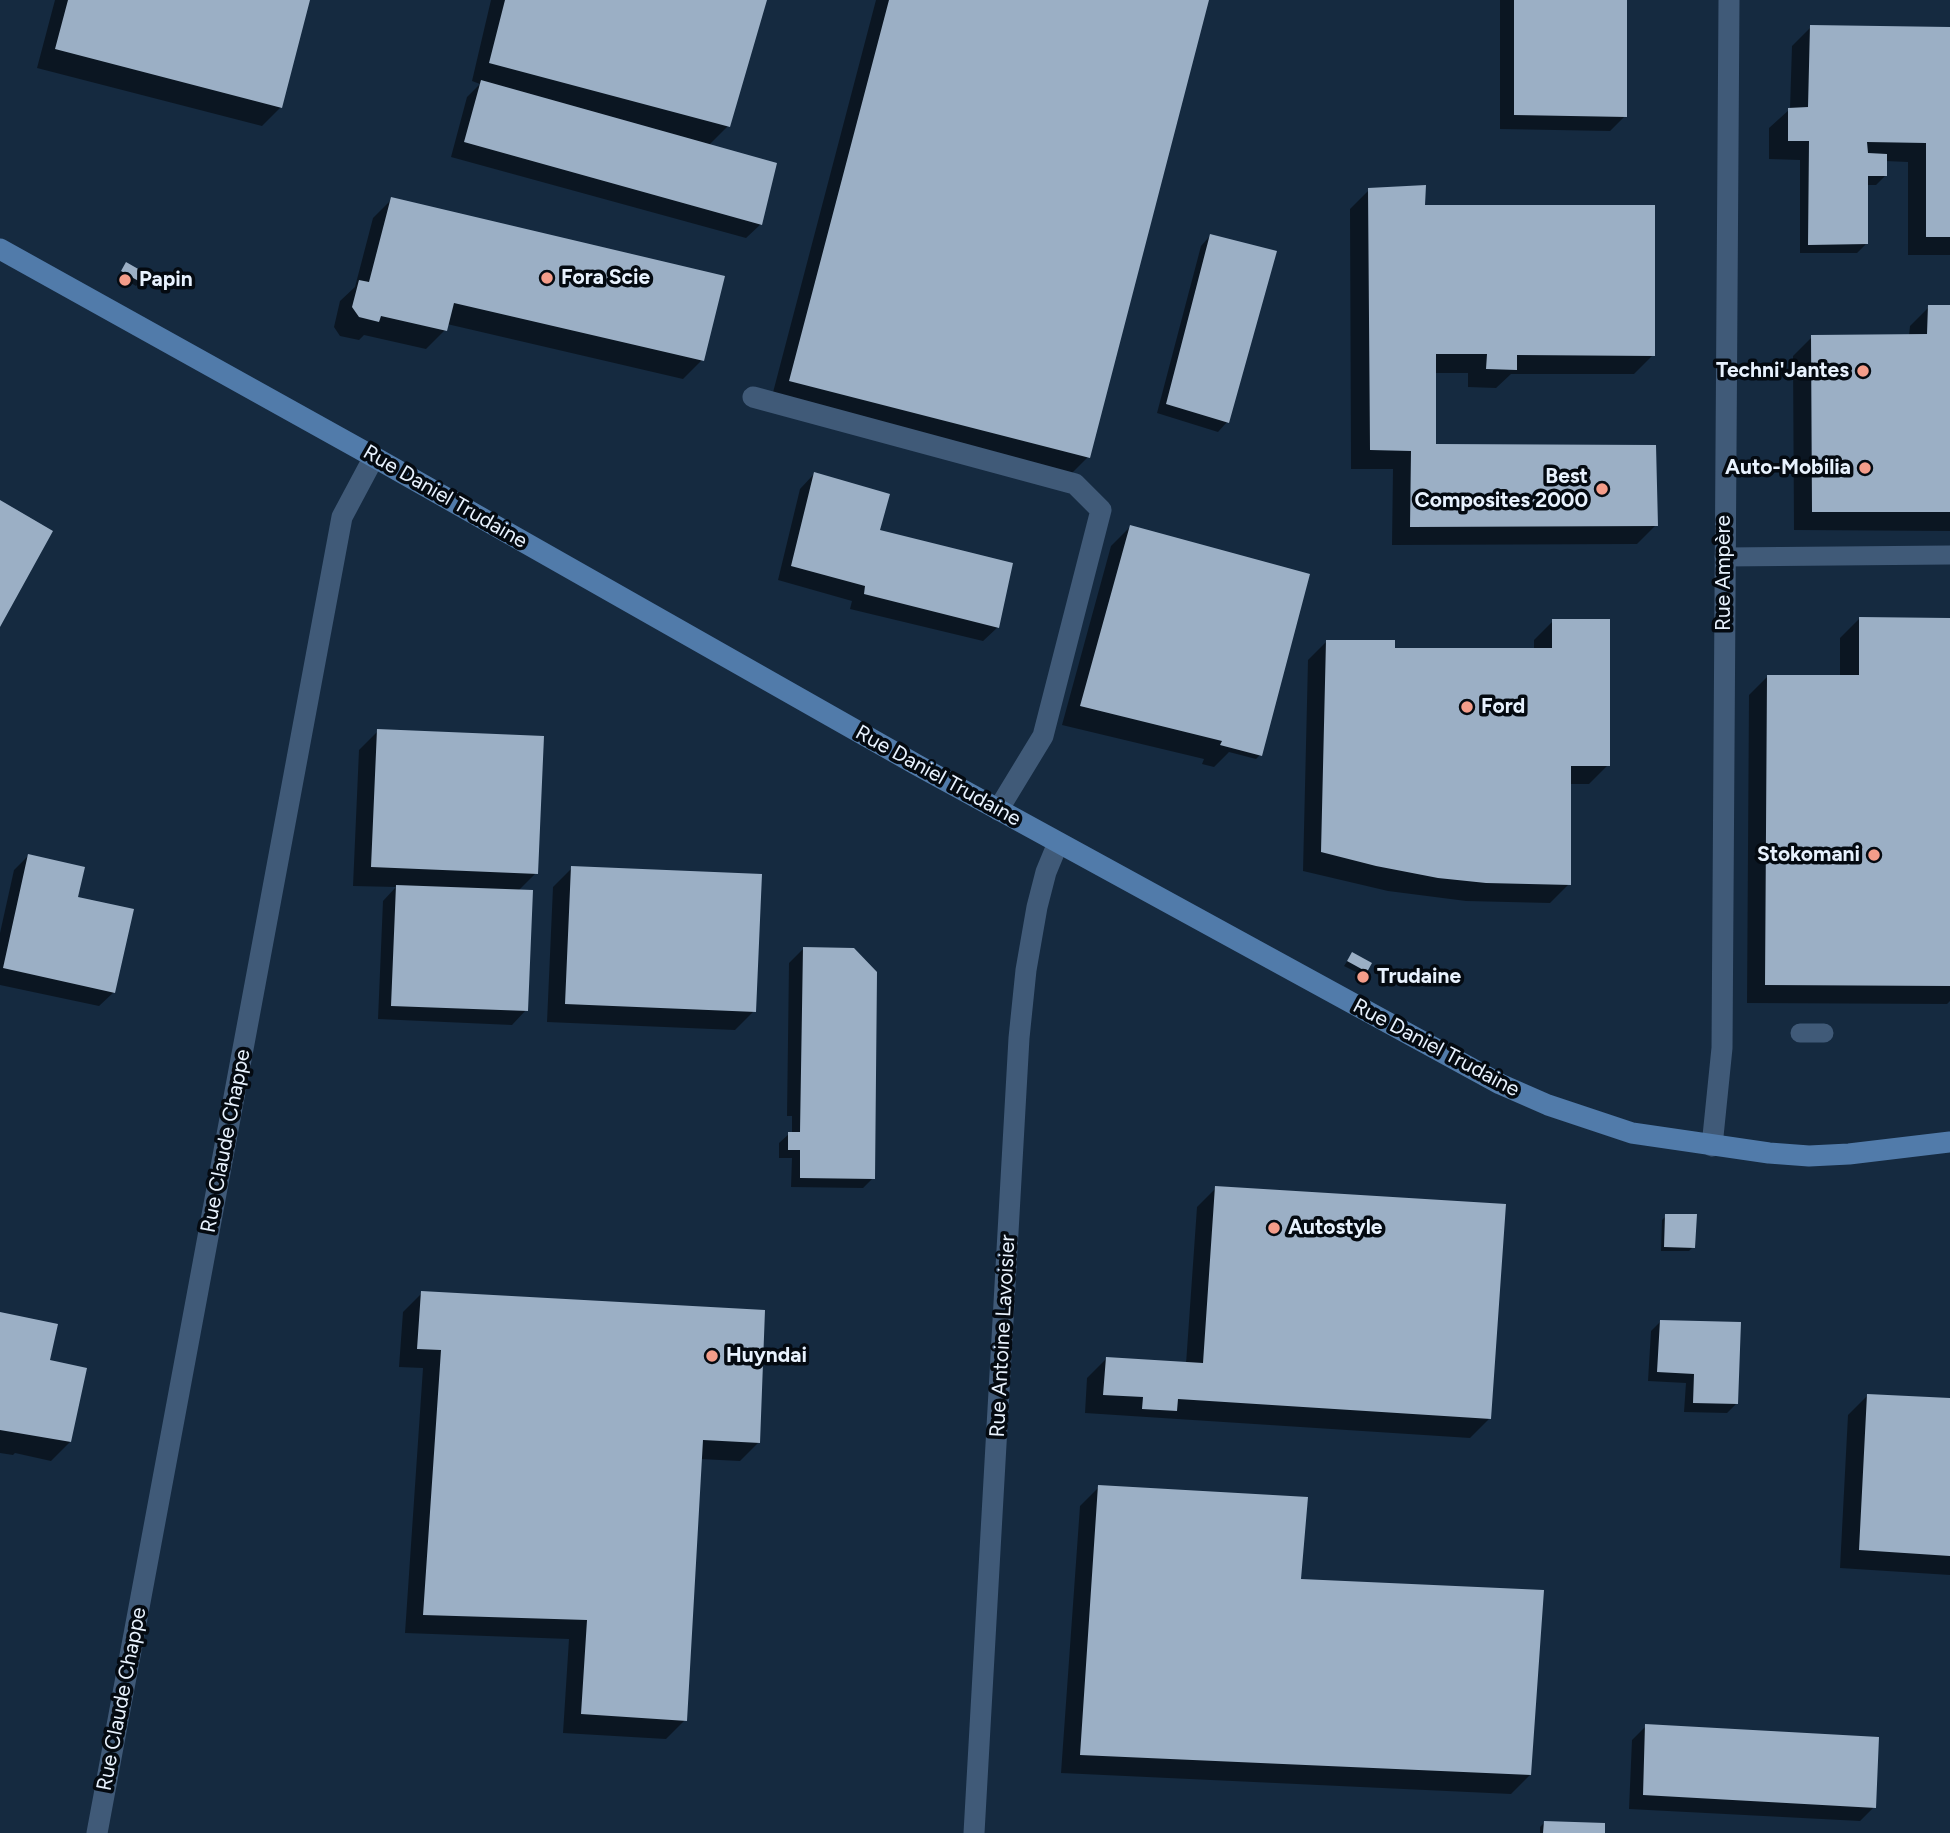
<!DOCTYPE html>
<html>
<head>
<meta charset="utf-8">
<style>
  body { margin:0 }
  canvas { display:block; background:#112132 }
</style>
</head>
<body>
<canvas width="1950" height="1833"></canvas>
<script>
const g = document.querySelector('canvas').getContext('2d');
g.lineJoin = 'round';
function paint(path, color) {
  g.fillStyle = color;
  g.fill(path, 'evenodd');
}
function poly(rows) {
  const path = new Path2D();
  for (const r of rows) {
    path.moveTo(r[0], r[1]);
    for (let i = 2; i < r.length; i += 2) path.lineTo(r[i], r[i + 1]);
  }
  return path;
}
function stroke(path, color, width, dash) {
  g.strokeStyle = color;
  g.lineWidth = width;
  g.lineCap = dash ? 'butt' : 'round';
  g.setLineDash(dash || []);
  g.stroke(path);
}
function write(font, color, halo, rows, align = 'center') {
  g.font = font + ' Figtree,sans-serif';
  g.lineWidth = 7;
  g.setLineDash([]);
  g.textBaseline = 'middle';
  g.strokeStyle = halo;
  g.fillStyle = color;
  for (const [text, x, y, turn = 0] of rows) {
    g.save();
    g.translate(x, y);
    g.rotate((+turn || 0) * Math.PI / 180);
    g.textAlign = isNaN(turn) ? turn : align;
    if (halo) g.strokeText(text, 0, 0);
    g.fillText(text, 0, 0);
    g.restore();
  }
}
paint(poly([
  [0,0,1950,0,1950,1833,0,1833]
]), '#152a40');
paint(poly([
  [55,0,308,0,281,107,262,126,37,68],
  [491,0,765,0,728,126,708,146,761,224,746,238,451,157,467,97,480,84,472,81],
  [876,0,1208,0,1088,457,1069,476,771,400],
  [1500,0,1625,0,1625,116,1610,131,1500,129],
  [1811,27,1950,28,1950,255,1908,255,1908,162,1885,161,1885,176,1876,185,1867,185,1866,244,1857,253,1800,253,1800,160,1769,159,1769,128,1790,109,1792,46],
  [1369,190,1423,206,1653,355,1634,374,1511,374,1496,388,1468,387,1468,373,1434,373,1434,446,1656,525,1637,544,1392,545,1393,469,1351,469,1350,209],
  [392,199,702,360,683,379,447,324,445,330,426,349,364,335,359,340,340,336,334,327,340,301,355,287,373,218],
  [1210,236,1227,422,1218,432,1157,413,1201,246],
  [126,264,140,282,136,286,118,276],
  [1929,307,1950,307,1950,531,1794,530,1793,356,1812,337,1909,336,1910,326],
  [814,474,878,531,998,627,983,641,850,609,852,601,778,580,800,489],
  [1130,527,1260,755,1256,759,1229,752,1214,767,1202,764,1204,759,1062,725,1111,546],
  [1859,619,1950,620,1950,1001,1947,1004,1747,1003,1749,695,1768,676,1840,676,1840,638],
  [1553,621,1608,765,1589,784,1570,784,1569,884,1550,903,1466,901,1388,891,1303,871,1308,660,1327,641,1394,650,1534,650,1534,640],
  [378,731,536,873,518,891,526,1010,512,1025,378,1019,383,901,396,887,353,886,359,750],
  [28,856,76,898,114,992,99,1006,0,985,0,933,14,870],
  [572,868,754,1011,735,1030,547,1022,553,887],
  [803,949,873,1178,863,1188,791,1187,792,1158,779,1158,779,1143,789,1134,792,1134,792,1116,787,1116,789,963],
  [1352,954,1366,971,1362,975,1344,966],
  [1216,1188,1489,1419,1470,1438,1085,1413,1087,1378,1106,1359,1186,1364,1197,1207],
  [1666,1216,1693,1247,1689,1251,1661,1251,1662,1220],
  [422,1293,759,1442,740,1461,700,1459,685,1720,666,1739,563,1733,569,1639,405,1633,423,1368,399,1367,403,1312],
  [0,1314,48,1361,70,1442,51,1461,15,1453,13,1455,0,1453],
  [1660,1322,1736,1404,1727,1413,1684,1412,1686,1383,1648,1381,1651,1331],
  [1867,1396,1950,1400,1950,1575,1840,1568,1848,1415],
  [1099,1487,1300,1581,1530,1775,1511,1794,1061,1773,1080,1506],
  [1646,1726,1874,1807,1860,1821,1629,1809,1632,1740],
  [1544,1823,1603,1833,1540,1833,1540,1827]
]), '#0007');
paint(poly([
  [68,0,310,0,282,108,55,49],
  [505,0,767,0,730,127,489,63],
  [889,0,1209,0,1090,458,789,381],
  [1514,0,1627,0,1627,117,1514,115],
  [1810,25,1950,27,1950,237,1926,237,1926,143,1867,142,1868,153,1887,154,1887,176,1868,176,1868,244,1808,245,1809,141,1788,141,1788,108,1808,107],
  [481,80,777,163,762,225,464,142],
  [1426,185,1425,205,1655,205,1655,356,1517,355,1517,370,1486,369,1487,354,1436,354,1436,444,1656,445,1658,526,1410,527,1411,451,1370,450,1368,188],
  [391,197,725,276,704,361,454,303,447,331,381,316,379,322,359,317,352,307,359,280,369,282],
  [1210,234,1277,251,1229,423,1166,404],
  [126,262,147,274,142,283,121,271],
  [1928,305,1950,305,1950,512,1812,512,1811,335,1927,334],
  [814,472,890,494,880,530,1013,563,999,628,864,594,865,586,791,566],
  [0,500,53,531,0,627],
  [1130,525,1310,574,1262,756,1220,745,1222,741,1080,706],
  [1859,617,1950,618,1950,986,1765,985,1767,675,1859,675],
  [1552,619,1610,619,1610,766,1571,766,1571,885,1486,883,1438,878,1376,866,1321,852,1326,640,1395,640,1395,648,1552,648],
  [377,729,544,736,538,874,371,867],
  [28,854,85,867,78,897,134,909,115,993,3,968],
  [571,866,762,874,756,1012,565,1004],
  [396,885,533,890,528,1011,391,1006],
  [803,947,854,948,877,972,875,1179,800,1178,800,1150,788,1150,788,1132,800,1132],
  [1352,952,1372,963,1367,972,1347,961],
  [1215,1186,1506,1204,1491,1419,1178,1399,1177,1411,1142,1409,1143,1397,1103,1395,1106,1357,1203,1363],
  [1665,1214,1697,1214,1695,1248,1664,1247],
  [421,1291,765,1310,760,1443,703,1440,687,1721,581,1714,587,1620,423,1615,441,1350,417,1349],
  [0,1312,58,1324,50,1360,87,1368,71,1442,0,1430],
  [1660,1320,1741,1322,1738,1404,1693,1403,1694,1374,1657,1372],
  [1867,1394,1950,1398,1950,1556,1859,1550],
  [1098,1485,1308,1497,1301,1579,1544,1590,1531,1775,1080,1755],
  [1645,1724,1879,1737,1876,1808,1643,1795],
  [1544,1821,1605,1823,1605,1833,1543,1833]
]), '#9bafc5');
stroke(poly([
  [1724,557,1950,555],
  [1800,1033,1824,1033]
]), '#405a78', 19);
stroke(poly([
  [753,397,1075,484,1101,510,1043,736,998,810],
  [1712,1146,1722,1048,1729,0],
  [97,1833,342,517,374,457],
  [974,1833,1019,1038,1026,970,1037,907,1046,872,1058,843]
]), '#405a78', 21);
stroke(poly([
  [0,249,374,457,917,765,1500,1084,1548,1105,1632,1133,1769,1153,1809,1156,1849,1154,1950,1142]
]), '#517baa', 21);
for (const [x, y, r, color] of [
  [547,278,7,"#f49d8a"],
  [125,280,7,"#f49d8a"],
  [1863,371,7,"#f49d8a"],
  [1865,468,7,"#f49d8a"],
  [1602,489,7,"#f49d8a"],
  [1467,707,7,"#f49d8a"],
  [1874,855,7,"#f49d8a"],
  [1363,977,7,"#f49d8a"],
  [1274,1228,7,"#f49d8a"],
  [712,1356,7,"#f49d8a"]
]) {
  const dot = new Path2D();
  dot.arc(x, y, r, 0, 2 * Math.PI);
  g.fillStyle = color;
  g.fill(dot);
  stroke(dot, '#040a11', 2.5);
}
write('bold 21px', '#e8f2fe', '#040a11', [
  ["Fora Scie",561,278],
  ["Papin",139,280],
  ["Techni'Jantes",1849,371,"right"],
  ["Auto-Mobilia",1851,468,"right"],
  ["Best",1588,477,"right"],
  ["Composites 2000",1588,501,"right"],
  ["Ford",1481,707],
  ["Stokomani",1860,855,"right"],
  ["Trudaine",1377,977],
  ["Autostyle",1288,1228],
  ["Huyndai",726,1356]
], 'left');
write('21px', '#e8f2fe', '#040a11', [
  ["Rue Daniel Trudaine",445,497,30],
  ["Rue Ampère",1724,573,-90],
  ["Rue Daniel Trudaine",938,776,29],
  ["Rue Daniel Trudaine",1436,1048,28],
  ["Rue Claude Chappe",226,1141,-79],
  ["Rue Antoine Lavoisier",1003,1336,-87],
  ["Rue Claude Chappe",122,1699,-79]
]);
</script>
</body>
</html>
